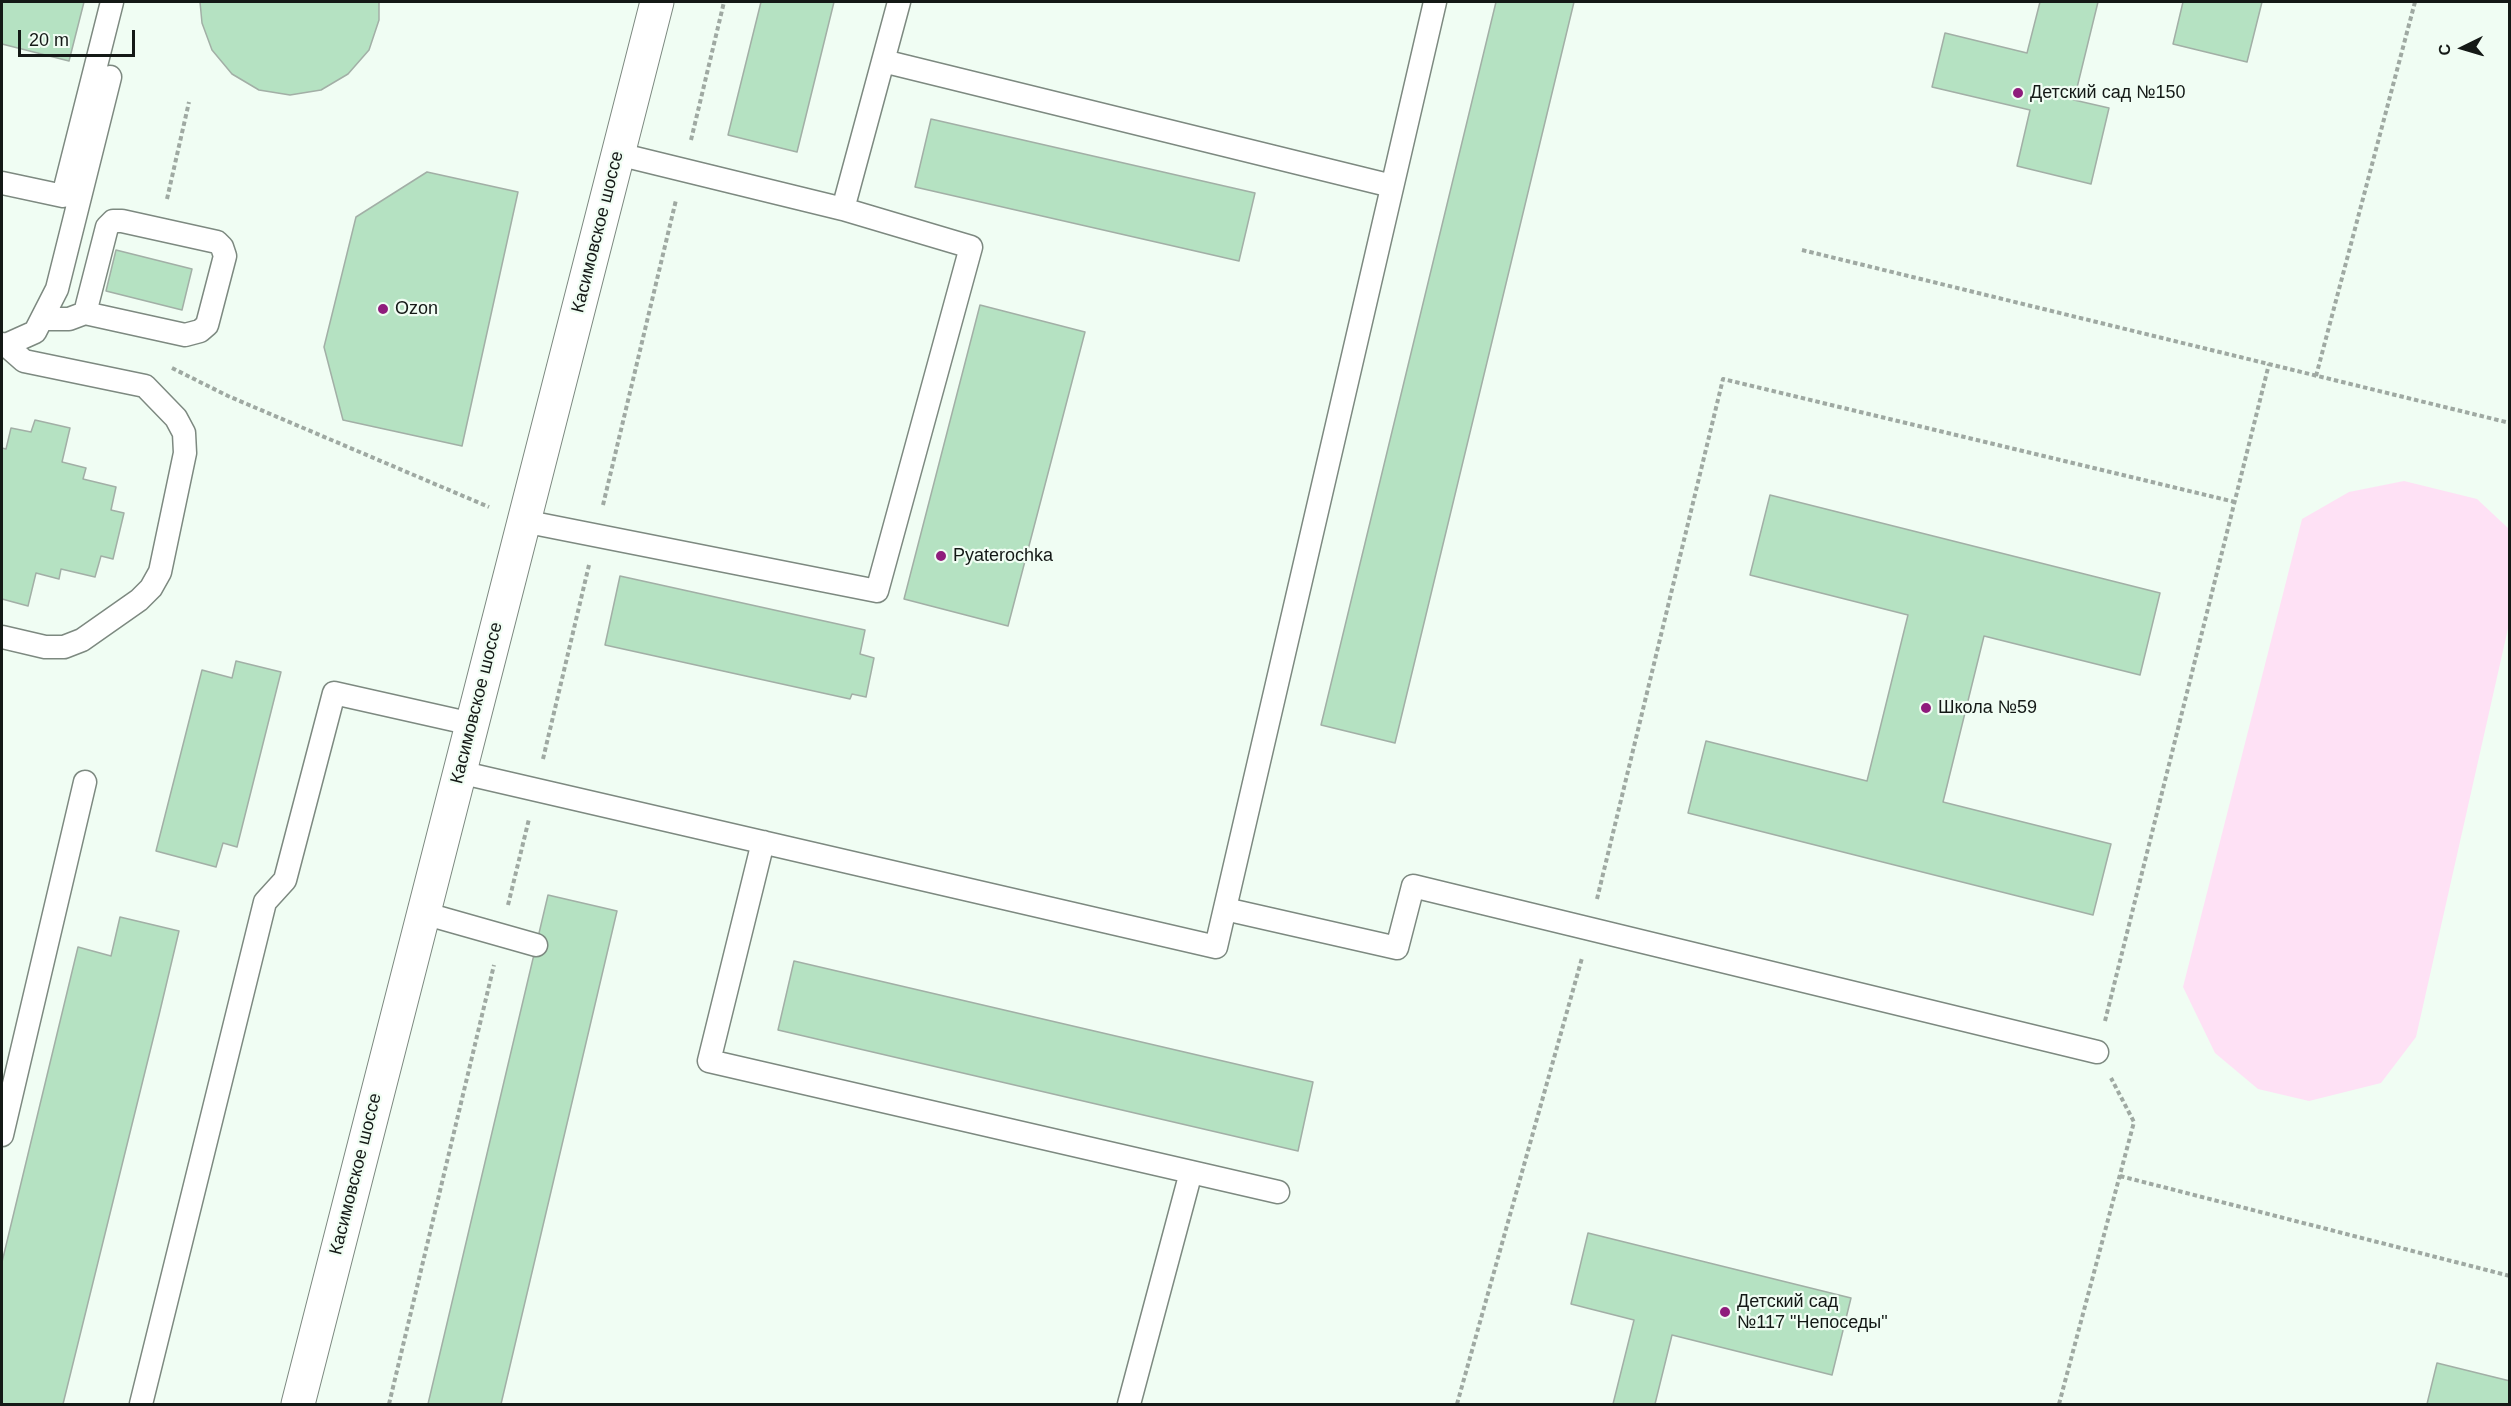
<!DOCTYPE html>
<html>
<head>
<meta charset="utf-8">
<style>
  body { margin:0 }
  #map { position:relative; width:2511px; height:1406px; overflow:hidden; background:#f0fdf3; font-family:Arial,sans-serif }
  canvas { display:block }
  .frame { position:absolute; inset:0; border:3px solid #141916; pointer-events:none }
  .north { position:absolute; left:2433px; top:18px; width:60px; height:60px; -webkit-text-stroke:4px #f0fdf3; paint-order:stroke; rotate:265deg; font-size:16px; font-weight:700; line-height:24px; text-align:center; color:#141916 }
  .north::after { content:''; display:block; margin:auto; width:21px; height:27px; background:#141916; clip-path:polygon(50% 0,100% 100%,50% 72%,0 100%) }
  .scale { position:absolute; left:18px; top:30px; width:117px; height:27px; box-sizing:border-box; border:3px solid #141916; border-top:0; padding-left:8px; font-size:18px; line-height:21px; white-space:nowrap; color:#141916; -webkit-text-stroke:4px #f0fdf3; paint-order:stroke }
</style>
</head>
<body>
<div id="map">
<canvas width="2511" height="1406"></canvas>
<div class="frame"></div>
<div class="north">С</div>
<div class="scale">20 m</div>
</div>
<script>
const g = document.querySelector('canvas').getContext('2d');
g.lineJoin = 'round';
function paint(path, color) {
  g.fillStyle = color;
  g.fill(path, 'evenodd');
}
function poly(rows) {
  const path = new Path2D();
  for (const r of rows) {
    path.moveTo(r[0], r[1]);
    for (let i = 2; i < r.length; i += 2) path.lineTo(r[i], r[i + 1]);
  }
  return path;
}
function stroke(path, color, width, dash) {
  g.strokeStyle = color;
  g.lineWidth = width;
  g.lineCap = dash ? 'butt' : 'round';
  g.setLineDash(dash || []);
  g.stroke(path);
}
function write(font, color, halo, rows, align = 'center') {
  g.font = font + ' Arial,sans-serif';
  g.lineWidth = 4.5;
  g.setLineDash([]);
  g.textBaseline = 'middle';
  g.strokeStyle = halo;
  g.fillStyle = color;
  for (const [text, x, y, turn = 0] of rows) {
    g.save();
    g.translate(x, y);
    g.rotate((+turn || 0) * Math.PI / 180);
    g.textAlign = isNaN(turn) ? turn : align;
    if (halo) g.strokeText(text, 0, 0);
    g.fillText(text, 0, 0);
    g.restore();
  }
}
paint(poly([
  [2404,481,2477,499,2509,529,2509,624,2416,1037,2381,1083,2309,1101,2258,1089,2215,1053,2183,987,2302,519,2349,492]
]), '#fee1f5');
const building = poly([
  [2,2,84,2,69,61,2,44,2,2],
  [200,2,379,2,379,20,369,50,348,74,321,90,290,95,259,90,232,74,212,50,202,23,200,2],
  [761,2,834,2,797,152,728,135,761,2],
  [1496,2,1574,2,1395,743,1321,725,1496,2],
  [2040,2,2098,2,2074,100,2109,108,2091,184,2017,166,2030,110,1932,87,1945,33,2027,53,2040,2],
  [2183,2,2262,2,2247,62,2173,44,2183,2],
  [931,119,1255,193,1239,261,915,187,931,119],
  [427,172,518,192,462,446,343,420,324,347,356,217,427,172],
  [116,250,192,269,182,310,106,291,116,250],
  [980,305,1085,332,1008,626,904,599,980,305],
  [35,420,70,428,62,462,86,468,83,479,116,487,111,510,124,513,113,559,101,556,95,577,61,569,59,579,36,573,28,606,2,599,2,448,6,449,11,428,31,432,35,420],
  [1770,495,2160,593,2140,675,1984,636,1943,802,2111,844,2093,915,1688,813,1706,741,1867,781,1908,615,1750,575,1770,495],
  [620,576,865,630,860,654,874,658,866,697,852,694,850,699,605,645,620,576],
  [236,661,281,672,237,847,223,843,216,867,156,851,202,670,232,678,236,661],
  [548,895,617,911,501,1404,428,1404,548,895],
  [120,917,179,931,159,1015,63,1404,2,1404,2,1262,78,947,111,956,120,917],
  [794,961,1313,1082,1298,1151,778,1030,794,961],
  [1588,1233,1851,1298,1832,1375,1672,1335,1655,1404,1613,1404,1634,1320,1571,1304,1588,1233],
  [2437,1363,2510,1381,2510,1404,2427,1404,2437,1363]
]);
paint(building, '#b5e2c2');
stroke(building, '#a2afa6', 1.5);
const lane = poly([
  [883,61,1392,186],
  [618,154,843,209,899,2],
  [2,183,63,196,112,2],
  [42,319,69,319,85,313,107,227,113,221,122,221,217,242,222,247,225,256,207,325,200,331,185,335,85,313],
  [2,344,6,345,24,361,145,386,176,418,184,433,185,453,160,572,151,588,139,600,82,640,64,647,45,647,2,637],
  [6,345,35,332,57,289,110,77],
  [523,521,877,591,971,247,843,209],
  [459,772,1216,947,1435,2],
  [763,842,709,1061,1278,1192],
  [1225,909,1397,948,1413,886,2097,1052],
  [423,913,536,945],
  [2,1135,85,782],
  [141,1404,265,902,285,880,334,693,472,724],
  [1129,1404,1191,1172]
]);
const street = poly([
  [298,1404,657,2]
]);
stroke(lane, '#7d8980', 25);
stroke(street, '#7d8980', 35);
stroke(poly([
  [691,140,724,2],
  [167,199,189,102],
  [1802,250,2510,423],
  [172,368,228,396,489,507],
  [2316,376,2415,2],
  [603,505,676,200],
  [543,759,589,565],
  [1597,899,1723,379,2235,502],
  [508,905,529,819],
  [2105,1021,2269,364],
  [2120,1176,2510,1276],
  [389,1404,494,965],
  [1457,1404,1582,958],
  [2059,1404,2134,1122,2111,1078]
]), '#9fa9a2', 4, [4.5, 3]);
stroke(lane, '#fff', 22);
stroke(street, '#fff', 33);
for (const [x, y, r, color] of [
  [2018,93,6,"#8f1c7c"],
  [383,309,6,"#8f1c7c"],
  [941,556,6,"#8f1c7c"],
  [1926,708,6,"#8f1c7c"],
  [1725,1312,6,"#8f1c7c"]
]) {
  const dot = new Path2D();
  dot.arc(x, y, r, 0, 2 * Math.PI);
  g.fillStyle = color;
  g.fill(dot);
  stroke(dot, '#f0fdf3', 2);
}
write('18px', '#141916', '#f0fdf3', [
  ["Детский сад №150",2030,93],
  ["Ozon",395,309],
  ["Pyaterochka",953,556],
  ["Школа №59",1938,708],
  ["Детский сад",1737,1302],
  ["№117 \"Непоседы\"",1737,1323]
], 'left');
write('18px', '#141916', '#f0fdf3', [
  ["Касимовское шоссе",598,232,-76],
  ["Касимовское шоссе",477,703,-76],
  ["Касимовское шоссе",356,1174,-76]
]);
</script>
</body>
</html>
